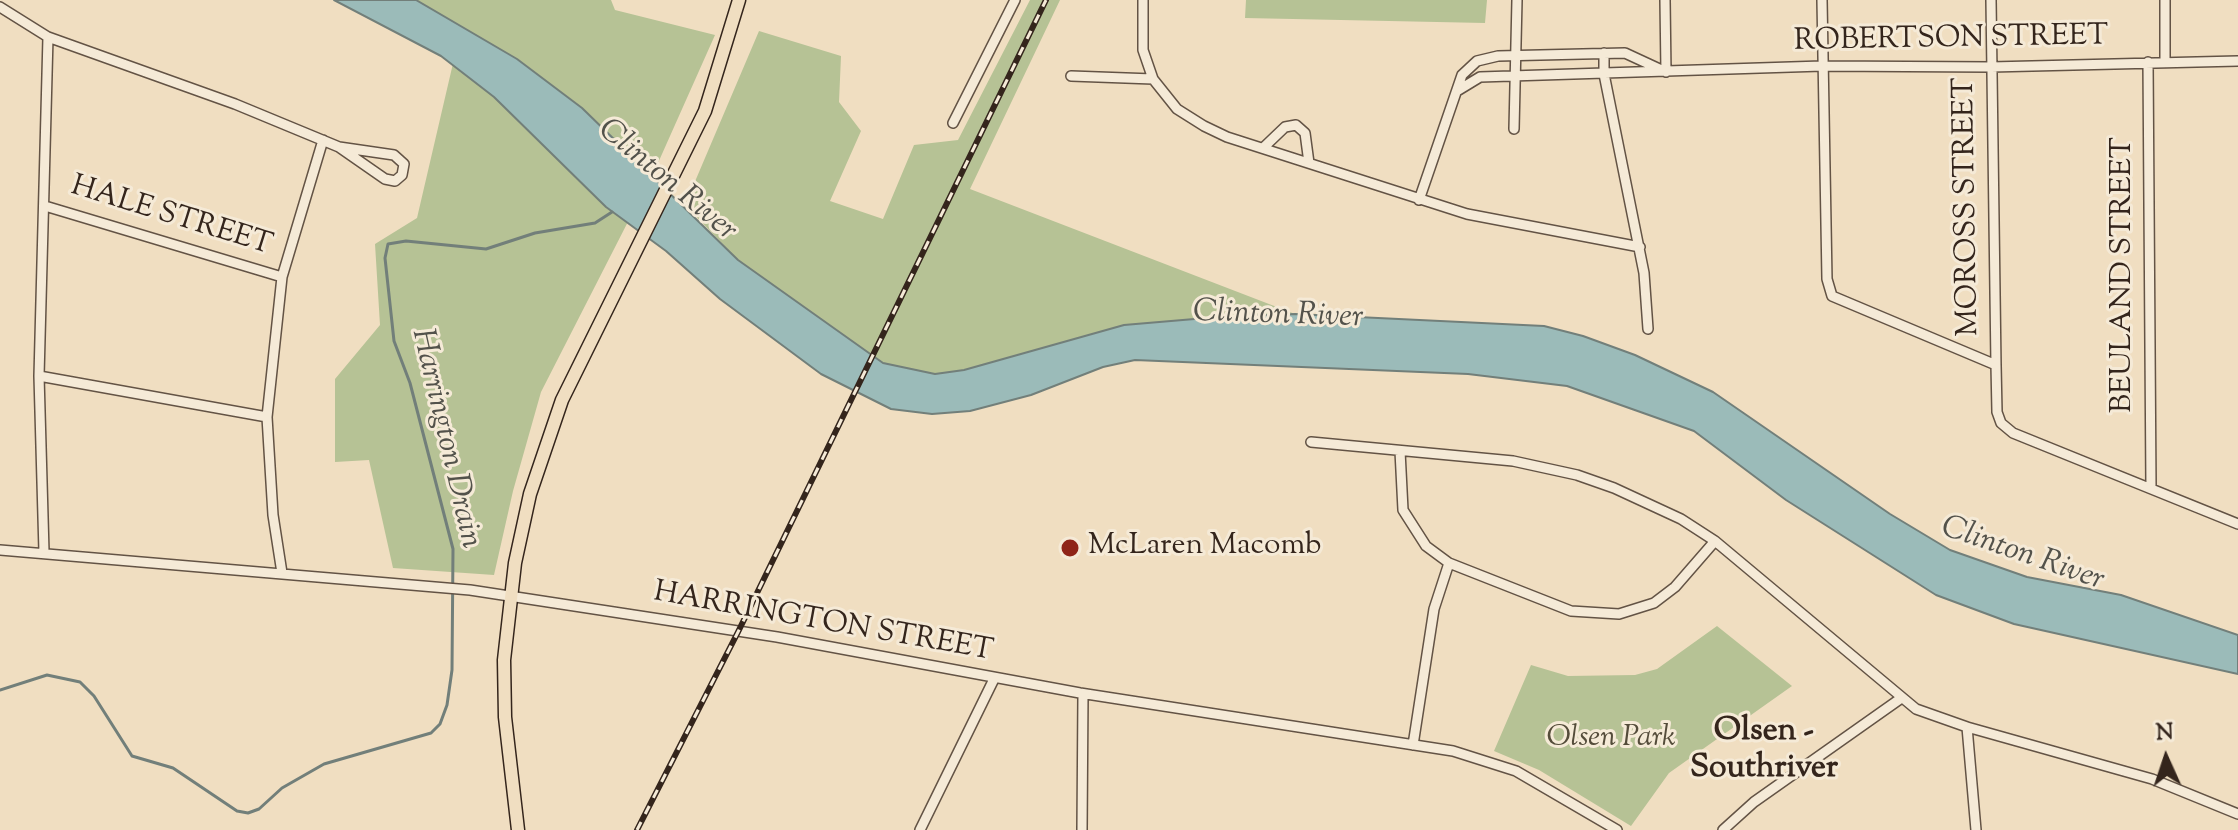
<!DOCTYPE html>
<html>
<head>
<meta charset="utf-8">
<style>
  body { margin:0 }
  #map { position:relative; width:2238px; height:830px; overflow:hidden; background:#f0dec1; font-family:"Sorts Mill Goudy",serif }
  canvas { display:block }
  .north { position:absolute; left:2126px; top:718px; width:80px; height:80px; -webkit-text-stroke:6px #f5ead7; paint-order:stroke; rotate:357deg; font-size:22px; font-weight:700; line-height:32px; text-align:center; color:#34251c }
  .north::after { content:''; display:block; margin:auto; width:28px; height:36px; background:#34251c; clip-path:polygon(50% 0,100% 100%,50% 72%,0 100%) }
</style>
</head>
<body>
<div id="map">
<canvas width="2238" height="830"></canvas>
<div class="north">N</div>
</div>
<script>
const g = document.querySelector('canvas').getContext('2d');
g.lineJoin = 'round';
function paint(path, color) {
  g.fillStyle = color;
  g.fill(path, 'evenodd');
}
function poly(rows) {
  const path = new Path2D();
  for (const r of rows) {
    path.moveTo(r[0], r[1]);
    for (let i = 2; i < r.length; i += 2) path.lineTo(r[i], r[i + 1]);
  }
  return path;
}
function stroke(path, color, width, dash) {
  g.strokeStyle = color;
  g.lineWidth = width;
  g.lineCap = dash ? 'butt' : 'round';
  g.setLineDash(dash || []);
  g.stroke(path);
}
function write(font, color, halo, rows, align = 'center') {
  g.font = font + ' "Sorts Mill Goudy",serif';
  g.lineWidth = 6;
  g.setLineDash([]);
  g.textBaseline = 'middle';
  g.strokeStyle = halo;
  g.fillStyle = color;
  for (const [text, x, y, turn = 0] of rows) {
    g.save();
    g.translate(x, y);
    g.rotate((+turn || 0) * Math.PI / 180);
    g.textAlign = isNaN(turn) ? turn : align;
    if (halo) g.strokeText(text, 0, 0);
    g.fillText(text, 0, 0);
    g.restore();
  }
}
paint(poly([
  [416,0,611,0,615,10,715,35,658,163,541,392,513,491,494,575,393,568,369,460,335,462,335,379,380,325,375,244,417,218,461,29],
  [1030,0,1060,0,970,189,1295,314,1125,325,964,370,935,374,902,369,883,363,738,260,685,205,759,31,841,56,839,102,861,131,830,201,883,219,914,145,958,140],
  [1246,0,1487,0,1485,23,1245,18],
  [1717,626,1792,686,1669,773,1631,826,1539,770,1494,751,1531,665,1568,676,1635,675,1657,669]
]), '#b6c295');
const water = poly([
  [334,0,416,0,517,59,582,108,738,260,883,363,935,374,964,370,1124,325,1218,317,1295,314,1544,326,1583,336,1635,355,1713,392,1890,514,1950,550,2027,577,2121,595,2238,635,2238,674,2014,624,1936,595,1786,500,1694,431,1567,386,1468,374,1135,360,1103,367,1031,395,970,411,932,414,891,409,821,374,720,299,666,251,606,207,494,97,441,56,334,0]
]);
paint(water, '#9bbbb9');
stroke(water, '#727f7a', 2);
stroke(poly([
  [0,690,47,675,80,682,94,696,132,756,173,768,237,811,248,813,259,809,282,788,324,764,431,733,440,724,447,705,452,670,453,549,410,383,394,341,385,258,388,244,406,241,486,249,535,233,595,223,612,212]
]), '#727f7a', 3);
const minor = poly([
  [1143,0,1143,50,1153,79,1177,109,1204,126,1227,137,1467,214,1640,247],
  [1665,0,1666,72],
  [1822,0,1827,279,1832,296,1996,365],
  [1991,0,1996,365,1997,412,2001,423,2013,433,2238,524],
  [2165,0,2165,61],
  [0,7,48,37,235,104,339,147,385,179,395,181,402,175,404,164,394,155,339,147],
  [1604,53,1604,74,1644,273,1648,329],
  [2148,62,2151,488],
  [1071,76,1153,79],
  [1457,91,1480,77,1822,66,1991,67,2238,61],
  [953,123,1015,0],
  [1514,129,1517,0],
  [1263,148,1285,127,1296,125,1305,133,1309,163],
  [1419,200,1462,75,1477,61,1498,56,1625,53,1666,72],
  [45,206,282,277],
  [39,376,267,417],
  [1311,442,1513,461,1577,475,1614,488,1681,519,1715,541,1916,709,1967,727,2152,779,2238,814],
  [1400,451,1403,510,1426,546,1449,563,1571,611,1619,614,1654,603,1675,587,1715,541],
  [0,550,470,590,777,637,1080,693,1453,751,1516,771,1617,830],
  [44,552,39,376,48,37],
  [282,573,273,515,267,417,282,277,323,140],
  [1967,727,1976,830],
  [1413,745,1434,609,1449,563],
  [920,830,994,679],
  [1082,830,1083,694],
  [1723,830,1754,802,1900,699]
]);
const major = poly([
  [518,830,505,717,504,660,515,563,530,494,562,400,705,111,739,0]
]);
stroke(minor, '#635345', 12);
stroke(major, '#34251c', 15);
stroke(minor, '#f5ead7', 9);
stroke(major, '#f0dec1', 12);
const rail = poly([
  [637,830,738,632,1046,0]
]);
stroke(rail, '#34251c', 6);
stroke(rail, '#f5ead7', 3, [9]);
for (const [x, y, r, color] of [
  [1070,548,10,"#8f2418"]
]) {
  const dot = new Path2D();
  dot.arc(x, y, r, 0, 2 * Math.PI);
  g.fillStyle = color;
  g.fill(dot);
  stroke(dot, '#f5ead7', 3);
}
write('30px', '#34251c', '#f5ead7', [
  ["ROBERTSON STREET",1951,41,-1],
  ["MOROSS STREET",1969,207,-91],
  ["HALE STREET",171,218,17],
  ["BEULAND STREET",2125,275,-90],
  ["HARRINGTON STREET",823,624,10]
]);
write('30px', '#34251c', '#f5ead7', [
  ["McLaren Macomb",1088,548]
], 'left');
write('italic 30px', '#544c3a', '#f5ead7', [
  ["Olsen Park",1611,740]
]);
write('italic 32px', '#53524b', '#f5ead7', [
  ["Clinton River",666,182,40],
  ["Clinton River",1278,317,2],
  ["Harrington Drain",444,439,77],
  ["Clinton River",2022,556,19]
]);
write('bold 32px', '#34251c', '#f5ead7', [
  ["Olsen -",1764,734],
  ["Southriver",1764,771]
]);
</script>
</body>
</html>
